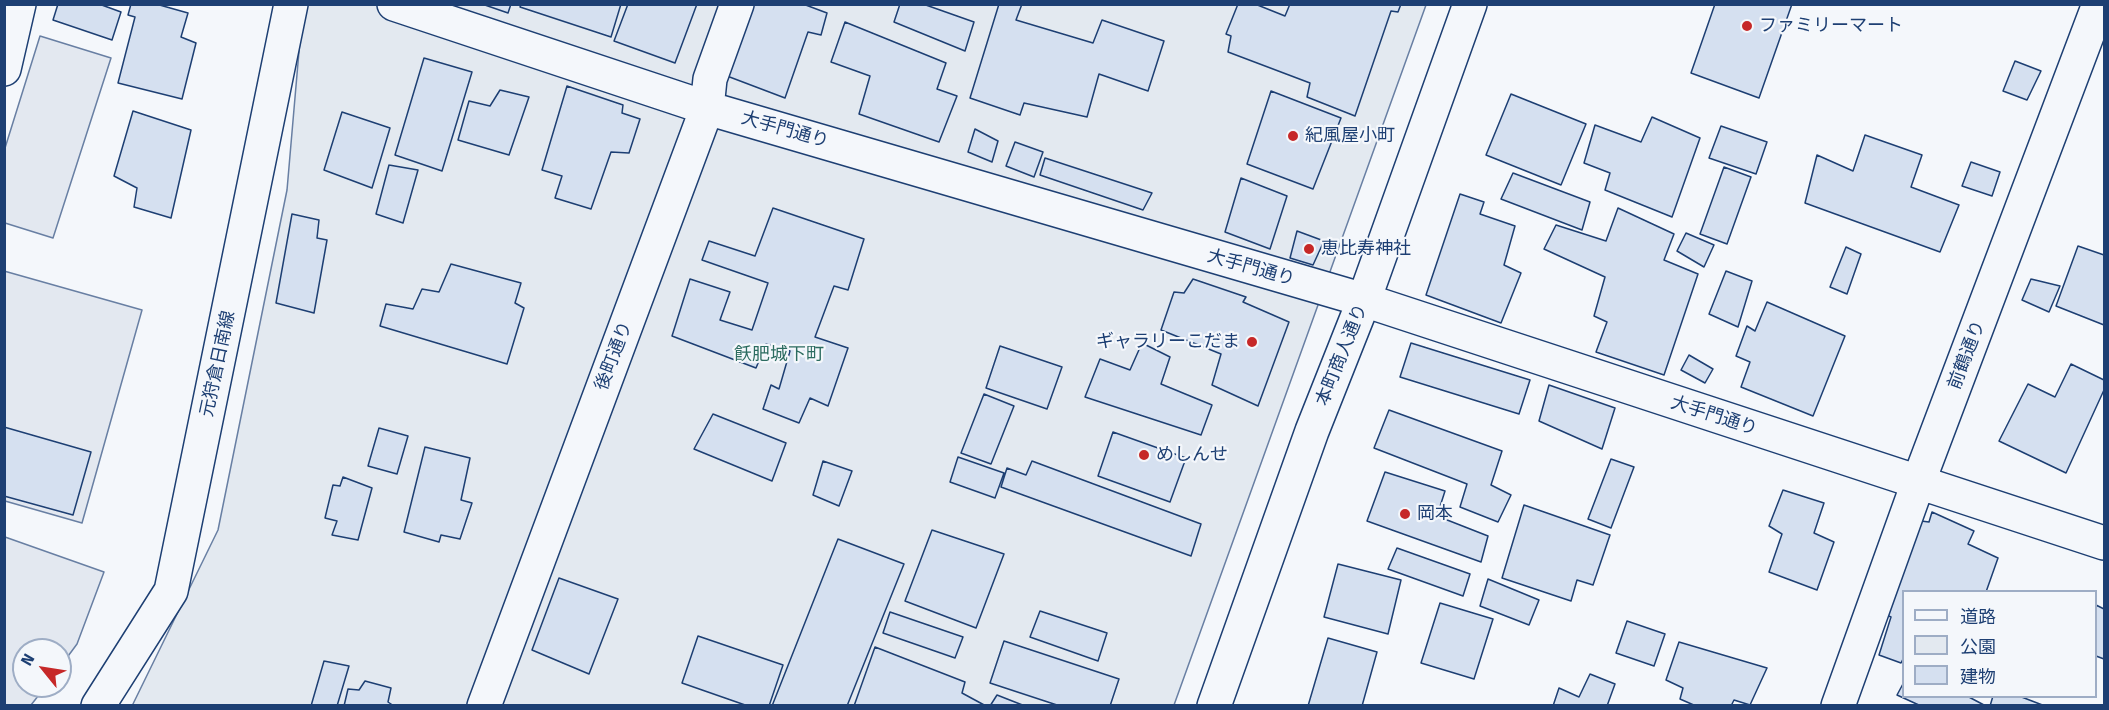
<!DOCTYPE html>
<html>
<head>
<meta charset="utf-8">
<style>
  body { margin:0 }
  #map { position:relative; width:2109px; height:710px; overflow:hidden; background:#f4f7fb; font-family:"Fira Sans","Noto Sans JP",sans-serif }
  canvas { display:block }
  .frame { position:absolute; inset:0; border:6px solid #1d3f73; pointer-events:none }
  .legend { position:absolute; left:1902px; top:590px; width:195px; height:108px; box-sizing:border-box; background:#f4f7fb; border:2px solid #9eadc5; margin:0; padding:8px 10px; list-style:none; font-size:18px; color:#1d3f73 }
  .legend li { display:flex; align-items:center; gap:12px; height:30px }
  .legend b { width:30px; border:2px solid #9eadc5 }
  .north { position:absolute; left:12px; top:638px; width:60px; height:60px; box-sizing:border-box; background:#f4f7fb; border:2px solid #9eadc5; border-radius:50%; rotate:300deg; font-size:16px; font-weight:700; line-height:24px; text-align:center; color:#1d3f73 }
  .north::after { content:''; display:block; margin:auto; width:21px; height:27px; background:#c62828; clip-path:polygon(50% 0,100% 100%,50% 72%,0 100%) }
</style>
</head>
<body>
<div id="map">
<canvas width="2109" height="710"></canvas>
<div class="frame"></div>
<ul class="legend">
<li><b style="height:8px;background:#f4f7fb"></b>道路</li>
<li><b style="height:16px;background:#e3e9f0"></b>公園</li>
<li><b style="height:16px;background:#d5e0f0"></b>建物</li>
</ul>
<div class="north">N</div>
</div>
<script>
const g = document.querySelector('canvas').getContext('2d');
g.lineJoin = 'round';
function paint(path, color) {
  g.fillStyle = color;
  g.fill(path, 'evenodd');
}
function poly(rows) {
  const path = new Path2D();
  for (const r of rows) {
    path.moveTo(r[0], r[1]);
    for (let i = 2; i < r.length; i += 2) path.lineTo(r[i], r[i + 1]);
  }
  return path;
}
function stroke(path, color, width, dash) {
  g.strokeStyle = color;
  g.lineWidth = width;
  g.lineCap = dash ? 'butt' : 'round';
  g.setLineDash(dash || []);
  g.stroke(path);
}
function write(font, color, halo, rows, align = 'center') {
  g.font = font + ' "Fira Sans","Noto Sans JP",sans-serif';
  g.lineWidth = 4.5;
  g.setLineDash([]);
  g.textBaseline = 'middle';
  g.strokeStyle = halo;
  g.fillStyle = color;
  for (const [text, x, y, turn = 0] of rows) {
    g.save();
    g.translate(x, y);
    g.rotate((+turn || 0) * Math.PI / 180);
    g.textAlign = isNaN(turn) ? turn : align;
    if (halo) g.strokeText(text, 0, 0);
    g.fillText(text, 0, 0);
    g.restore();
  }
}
const green = poly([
  [303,5,1426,5,1174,705,132,706,218,530,287,190,303,5]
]);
paint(green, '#e3e9f0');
stroke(green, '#687fa3', 1.5);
const parking = poly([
  [40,36,111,58,53,238,5,223,5,148,40,36],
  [4,271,142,310,82,523,5,501,4,271],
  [5,537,104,572,77,644,60,667,60,650,24,650,24,686,46,686,31,705,5,705,5,537]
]);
paint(parking, '#e3e8f0');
stroke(parking, '#687fa3', 1.5);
const building = poly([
  [58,4,99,4,121,12,112,40,53,20,58,4],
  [131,4,156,4,188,13,181,37,196,43,182,99,118,83,135,17,128,15,131,4],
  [482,4,511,4,508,13,482,4],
  [521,4,621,4,611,37,520,7,521,4],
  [628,4,697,4,675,63,614,41,628,4],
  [751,4,803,4,827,13,821,35,808,32,785,98,727,76,751,4],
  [900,4,923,4,974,22,965,51,894,22,900,4],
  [999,4,1022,4,1016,20,1093,43,1102,20,1164,41,1148,91,1099,74,1087,117,1024,103,1020,115,970,98,999,4],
  [1238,4,1255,4,1285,16,1290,4,1401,4,1398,12,1391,11,1355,116,1307,97,1310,83,1228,52,1231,36,1226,34,1238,4],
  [1715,4,1792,4,1759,98,1691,73,1715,4],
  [845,22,946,63,937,89,957,96,939,142,859,114,870,76,831,62,845,22],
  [424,58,472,72,442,171,395,155,424,58],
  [2015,61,2041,71,2027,100,2003,91,2015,61],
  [567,86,623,105,622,113,640,119,629,153,611,152,591,209,555,198,562,176,542,170,567,86],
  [500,90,529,97,509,155,458,140,469,101,490,106,500,90],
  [1271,91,1341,118,1313,189,1247,164,1271,91],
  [1511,94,1586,124,1561,185,1486,155,1511,94],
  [133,111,191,130,171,218,134,207,137,188,114,176,133,111],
  [342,112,390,128,372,188,324,170,342,112],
  [1652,117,1700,138,1672,217,1605,190,1610,173,1584,163,1595,125,1641,142,1652,117],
  [1721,126,1767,142,1756,174,1709,158,1721,126],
  [975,129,998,141,992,162,968,152,975,129],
  [1865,135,1922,155,1911,187,1959,205,1940,252,1805,203,1817,155,1853,171,1865,135],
  [1015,142,1043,152,1034,177,1006,166,1015,142],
  [1045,158,1152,193,1143,210,1040,175,1045,158],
  [1971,162,2000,172,1992,196,1962,186,1971,162],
  [389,165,418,170,403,223,376,214,389,165],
  [1724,167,1751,177,1727,244,1700,234,1724,167],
  [1513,173,1590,202,1582,230,1501,199,1513,173],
  [1241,178,1287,196,1270,249,1225,232,1241,178],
  [1460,194,1484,202,1480,214,1515,226,1504,265,1521,273,1501,323,1426,295,1460,194],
  [773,208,864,239,848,290,834,286,815,337,848,348,828,406,810,398,799,423,763,409,771,385,779,389,790,351,766,344,756,368,672,336,690,279,730,292,720,320,752,330,768,283,702,260,709,241,755,256,773,208],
  [1618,208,1674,234,1664,260,1698,274,1664,375,1596,352,1607,322,1594,316,1605,277,1544,249,1556,225,1606,241,1618,208],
  [292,214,319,220,317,238,327,240,314,313,276,303,292,214],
  [1297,231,1324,241,1313,265,1290,258,1297,231],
  [1686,233,1714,245,1704,267,1677,251,1686,233],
  [2078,246,2104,255,2104,325,2056,306,2078,246],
  [1846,247,1861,254,1847,294,1830,287,1846,247],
  [451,264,521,283,515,303,524,308,507,364,380,326,386,304,413,309,422,289,439,292,451,264],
  [1726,271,1752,281,1738,327,1709,314,1726,271],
  [1193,279,1246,297,1243,302,1289,322,1258,406,1212,385,1221,354,1161,330,1174,292,1184,293,1193,279],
  [2031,279,2060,286,2049,312,2022,300,2031,279],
  [1767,302,1845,336,1813,416,1741,387,1750,362,1736,356,1747,326,1755,331,1767,302],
  [1142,343,1170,357,1161,384,1212,405,1201,435,1085,397,1100,359,1130,370,1142,343],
  [1411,343,1530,380,1519,414,1400,377,1411,343],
  [1000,346,1062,367,1047,409,986,388,1000,346],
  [1689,355,1713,369,1705,383,1681,370,1689,355],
  [2071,364,2104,380,2104,390,2066,473,1999,441,2028,384,2055,397,2071,364],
  [1549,385,1615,408,1602,449,1539,421,1549,385],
  [984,394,1014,406,991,464,961,453,984,394],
  [1389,410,1502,451,1491,485,1511,495,1498,522,1460,507,1467,484,1374,448,1389,410],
  [713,414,786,443,772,481,694,449,713,414],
  [4,427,91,452,73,515,4,496,4,427],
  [379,428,408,436,397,474,368,466,379,428],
  [1113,432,1186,458,1170,502,1098,476,1113,432],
  [425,447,470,458,461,500,472,503,460,539,441,535,439,542,404,532,425,447],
  [958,457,1004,473,995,498,950,482,958,457],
  [1611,459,1634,467,1611,528,1588,519,1611,459],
  [823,461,852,471,839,506,813,495,823,461],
  [1032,461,1201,524,1191,556,1001,487,1007,468,1026,475,1032,461],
  [1385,472,1445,491,1437,516,1488,536,1481,562,1367,521,1385,472],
  [343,477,372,488,358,540,332,535,337,521,325,518,333,485,340,486,343,477],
  [1783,490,1824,503,1814,533,1834,542,1817,590,1769,572,1782,534,1769,526,1783,490],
  [1524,505,1610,535,1593,585,1577,580,1571,601,1502,578,1524,505],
  [1932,512,1974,531,1968,544,1998,558,1986,592,1904,592,1904,657,1901,663,1879,655,1891,617,1884,614,1921,521,1929,522,1932,512],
  [932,530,1004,554,976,628,905,601,932,530],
  [838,539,904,564,847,706,772,706,838,539],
  [1397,548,1470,574,1463,596,1388,569,1397,548],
  [1338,564,1401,580,1388,634,1324,617,1338,564],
  [559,578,618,599,589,674,532,650,559,578],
  [1488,579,1539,600,1529,625,1480,606,1488,579],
  [1440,603,1493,619,1474,679,1421,663,1440,603],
  [2096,605,2104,609,2104,659,2096,656,2096,605],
  [1040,611,1107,633,1098,661,1030,637,1040,611],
  [890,612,963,637,955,658,883,633,890,612],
  [1627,621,1665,634,1654,666,1616,653,1627,621],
  [698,636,783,665,769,706,748,706,682,683,698,636],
  [1328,638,1377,652,1362,706,1308,706,1328,638],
  [1004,641,1119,679,1110,706,1060,706,990,683,1004,641],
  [1679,642,1767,668,1750,705,1734,700,1731,706,1696,706,1680,699,1683,688,1666,680,1679,642],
  [875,647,965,682,962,693,986,706,854,706,875,647],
  [324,661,349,666,337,706,311,706,324,661],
  [1590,674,1615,684,1607,706,1553,706,1559,688,1579,697,1590,674],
  [365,681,391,688,388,702,394,706,344,706,348,689,359,690,365,681],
  [1904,682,1904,696,1967,696,1984,705,1921,706,1897,695,1904,682],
  [997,695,1025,706,990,706,997,695],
  [1993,696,2019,696,2045,706,1990,706,1993,696]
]);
paint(building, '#d5e0f0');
stroke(building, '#1d3f73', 1.5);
const minor = poly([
  [394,4,707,108,1364,300,2104,543],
  [4,69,19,4],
  [484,706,707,108,710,79,737,4],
  [1838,706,1918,483,2099,4]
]);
const secondary = poly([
  [98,706,171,591,291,4]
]);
const trunk = poly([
  [1214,706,1312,431,1364,300,1470,4]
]);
stroke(minor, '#1d3f73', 36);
stroke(secondary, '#1d3f73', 36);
stroke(trunk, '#1d3f73', 36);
stroke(minor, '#f4f7fb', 33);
stroke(secondary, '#f4f7fb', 33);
stroke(trunk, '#f4f7fb', 33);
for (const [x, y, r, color] of [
  [1747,26,6,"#c62828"],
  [1293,136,6,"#c62828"],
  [1309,249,6,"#c62828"],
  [1252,342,6,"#c62828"],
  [1144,455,6,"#c62828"],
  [1405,514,6,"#c62828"]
]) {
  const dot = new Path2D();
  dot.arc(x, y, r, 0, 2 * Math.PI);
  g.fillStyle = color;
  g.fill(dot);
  stroke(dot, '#f4f7fb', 2);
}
write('18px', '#1d3f73', '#f4f7fb', [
  ["ファミリーマート",1759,26],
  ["紀風屋小町",1305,136],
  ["恵比寿神社",1321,249],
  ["ギャラリーこだま",1240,342,"right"],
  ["めしんせ",1156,455],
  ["岡本",1417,514]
], 'left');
write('18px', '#1d3f73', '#f4f7fb', [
  ["大手門通り",785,130,16],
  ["大手門通り",1251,268,16],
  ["本町商人通り",1342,355,-68],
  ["前鶴通り",1967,355,-69],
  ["後町通り",614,356,-69],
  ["元狩倉日南線",218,364,-78],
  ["大手門通り",1714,416,18]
]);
write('18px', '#2c6c60', '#f4f7fb', [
  ["飫肥城下町",779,355]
]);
</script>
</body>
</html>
